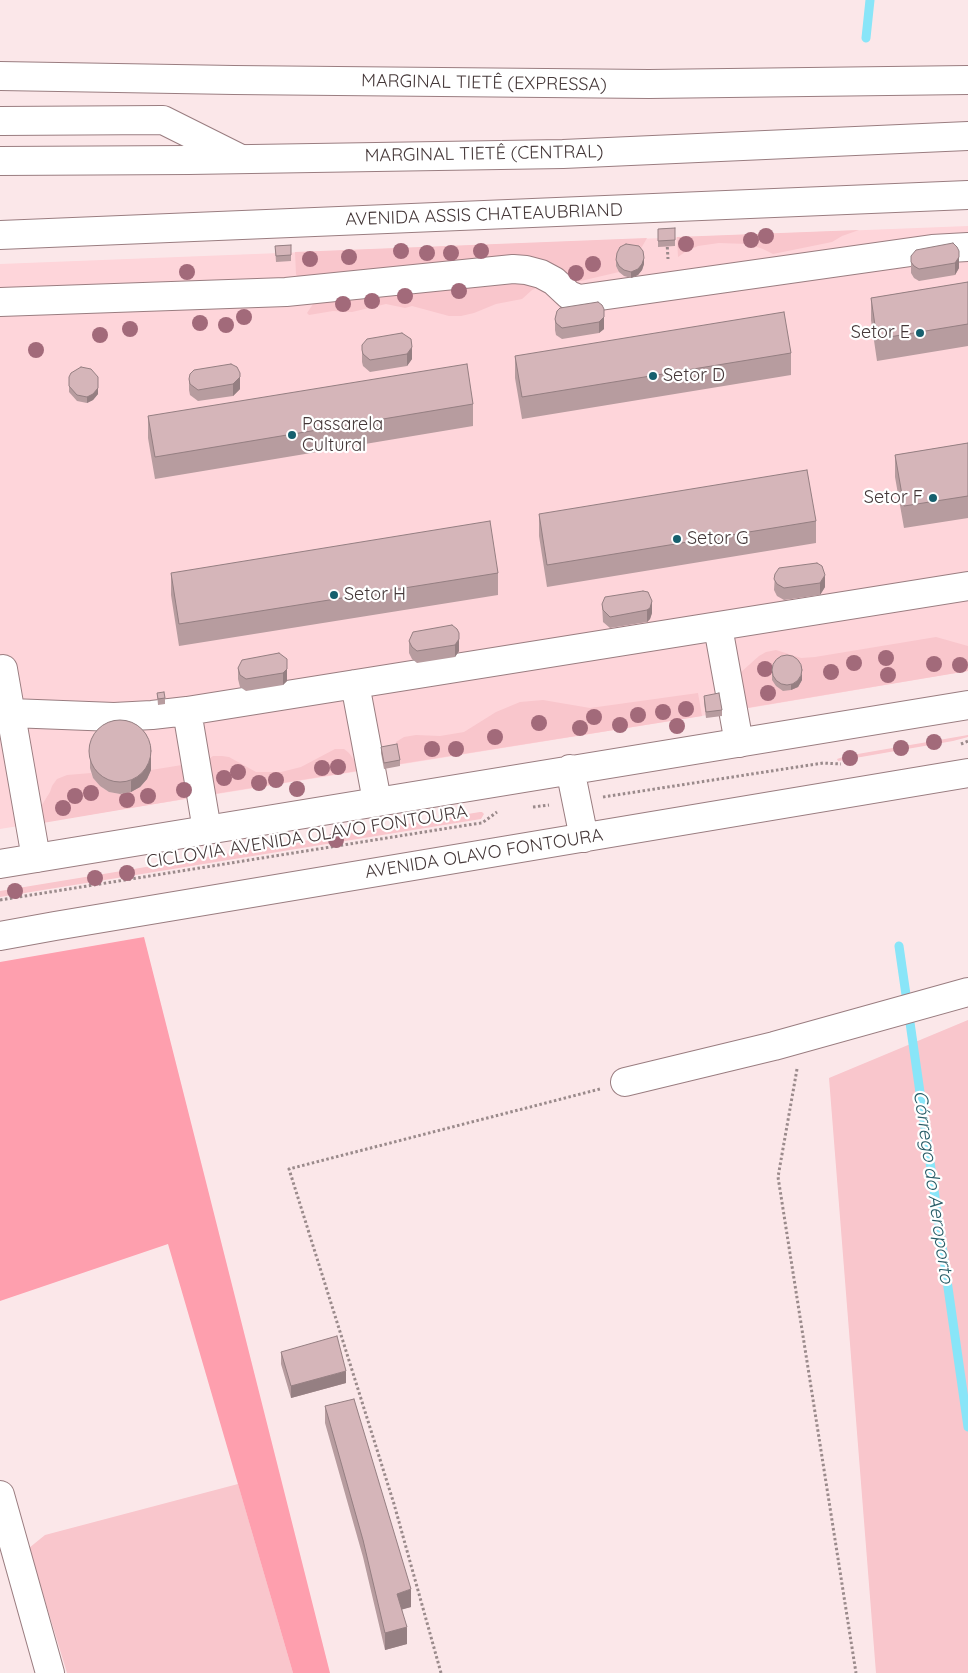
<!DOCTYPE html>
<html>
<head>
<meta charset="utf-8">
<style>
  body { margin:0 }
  canvas { display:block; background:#fbe7e9 }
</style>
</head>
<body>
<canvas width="968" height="1673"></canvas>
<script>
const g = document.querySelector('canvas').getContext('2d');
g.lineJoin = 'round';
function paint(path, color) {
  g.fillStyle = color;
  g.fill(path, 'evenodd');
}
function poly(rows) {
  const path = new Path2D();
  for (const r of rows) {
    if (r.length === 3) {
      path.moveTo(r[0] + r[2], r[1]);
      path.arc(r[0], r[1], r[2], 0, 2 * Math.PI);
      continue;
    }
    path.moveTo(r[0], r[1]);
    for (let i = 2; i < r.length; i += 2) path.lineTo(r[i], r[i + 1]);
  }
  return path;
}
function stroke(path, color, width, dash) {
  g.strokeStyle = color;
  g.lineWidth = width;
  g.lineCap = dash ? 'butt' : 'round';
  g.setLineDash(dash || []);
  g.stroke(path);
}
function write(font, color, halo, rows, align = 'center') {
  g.font = font + ' Quicksand,sans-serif';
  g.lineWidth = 4.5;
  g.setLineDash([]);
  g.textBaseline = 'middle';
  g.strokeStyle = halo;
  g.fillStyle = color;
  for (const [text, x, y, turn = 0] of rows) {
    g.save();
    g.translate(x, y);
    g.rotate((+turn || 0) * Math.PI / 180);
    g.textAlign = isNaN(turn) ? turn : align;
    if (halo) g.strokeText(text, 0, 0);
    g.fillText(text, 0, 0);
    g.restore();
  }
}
paint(poly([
  [968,226,968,671,714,714,0,829,0,264]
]), '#fed5da');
paint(poly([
  [859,230,842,236,832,242,773,254,763,249,748,244,719,243,698,246,685,252,678,257,677,237],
  [647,238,639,252,616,266,619,272,572,283,299,281,296,274,295,252],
  [480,280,544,285,532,290,522,299,496,304,474,313,461,316,449,316,412,306,405,308,386,304,352,312,333,311,309,315,307,313,315,301],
  [936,637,968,646,968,671,741,709,738,681,740,673,759,656,766,652,776,650,801,658,815,657],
  [698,693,702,716,400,764,396,742,404,737,416,735,440,736,464,732,496,712,520,702,543,700,590,708],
  [968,735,968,737,953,741,838,761,837,759,846,756],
  [335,749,344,749,349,753,354,760,357,771,208,795,206,761,213,756,222,756,229,757,256,772,281,772,301,767],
  [182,765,187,766,196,797,37,824,37,813,50,792,52,786,57,779,67,775,91,773,93,778,100,786,109,792,120,794,131,792,140,787,147,779,151,770],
  [480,812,482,812,484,814,481,819,0,897,0,891],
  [968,1020,968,1673,876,1673,829,1078],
  [238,1484,293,1673,67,1673,29,1548,45,1535]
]), '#f9c6cc');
paint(poly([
  [144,937,204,1174,330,1673,293,1673,168,1244,0,1301,0,962]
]), '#fe9fae');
stroke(poly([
  [866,38,870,0],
  [899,946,968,1427]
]), '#89e5f8', 9);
const minor = poly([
  [0,121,163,120,241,159],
  [0,302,286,292,513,269,526,270,541,274,554,281,569,295,579,299,932,249,968,247],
  [718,627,739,743],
  [3,669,36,858],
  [355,684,377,801],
  [187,711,207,830],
  [11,713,114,717,152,715,187,711,968,586],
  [625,1082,774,1046,968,992],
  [0,1495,50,1673]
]);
const major = poly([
  [570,769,584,838],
  [0,864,968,705],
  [0,936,55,926,968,773]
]);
const highway = poly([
  [0,76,234,80,649,84,968,80],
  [0,161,189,160,563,154,968,136],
  [0,235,968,195]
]);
stroke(minor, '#9a7d80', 30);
stroke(major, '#9a7d80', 30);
stroke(highway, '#9a7d80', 30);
stroke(poly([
  [667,242,668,259],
  [961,744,968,741],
  [603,797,823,763,841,764],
  [533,807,549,805],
  [0,900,474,824,482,823,497,812],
  [797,1069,778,1177,856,1673],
  [441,1673,394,1504,289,1169,600,1089]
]), '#9a8a8b', 3, [2.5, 2.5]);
stroke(minor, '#fff', 28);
stroke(major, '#fff', 28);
stroke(highway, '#fff', 28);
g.fillStyle = '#a26a7a';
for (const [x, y] of [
  [766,236],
  [751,240],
  [686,244],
  [401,251],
  [481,251],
  [427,253],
  [451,253],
  [349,257],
  [310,259],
  [593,264],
  [187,272],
  [576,273],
  [459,291],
  [405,296],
  [372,301],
  [343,304],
  [244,317],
  [200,323],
  [226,325],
  [130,329],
  [100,335],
  [36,350],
  [886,658],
  [854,663],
  [934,664],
  [960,665],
  [765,669],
  [831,672],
  [888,675],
  [768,693],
  [686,709],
  [663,712],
  [638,715],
  [594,717],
  [539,723],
  [620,725],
  [677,726],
  [580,728],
  [495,737],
  [934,742],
  [901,748],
  [432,749],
  [456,749],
  [850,758],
  [338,767],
  [322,768],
  [238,772],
  [224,778],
  [276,780],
  [259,783],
  [297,789],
  [184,790],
  [91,793],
  [75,796],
  [148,796],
  [127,800],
  [63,808],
  [336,840],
  [127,873],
  [95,878],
  [15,891]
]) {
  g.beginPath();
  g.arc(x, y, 8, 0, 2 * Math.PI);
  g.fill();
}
paint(poly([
  [675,228,675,246,658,247,658,229],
  [291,245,291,261,276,262,275,246],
  [959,251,959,268,955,275,919,281,914,278,911,273,911,256],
  [616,260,644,264,642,270,638,275,631,278,624,276,619,272,616,266],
  [968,282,968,346,877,361,871,320,871,298],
  [555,319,604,321,604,329,599,333,562,339,556,335,555,330],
  [402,333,412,359,407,366,370,372,363,366,362,362,362,345],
  [791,353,791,375,522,419,515,378,515,356],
  [231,364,240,389,233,396,198,401,190,395,189,390,189,379],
  [69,377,98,394,93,400,87,403,77,401,69,392],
  [473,404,473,426,155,479,148,438,148,416],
  [968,443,968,518,904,528,895,477,895,455],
  [539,514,816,521,816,543,547,587,539,536],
  [817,563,825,587,820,595,784,600,777,596,774,590,775,574],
  [171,573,498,573,498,595,179,646,171,595],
  [648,592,652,613,650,619,647,622,610,628,603,622,602,604],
  [452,625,459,651,455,657,417,663,412,659,409,653,409,641],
  [279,653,287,681,283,685,246,691,240,687,238,679,238,668],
  [802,666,802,680,798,687,791,690,783,691,776,686,772,680,772,674],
  [157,693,165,698,165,704,158,705],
  [704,696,722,710,722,716,706,718,704,702],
  [90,745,151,758,151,770,147,779,140,787,131,792,120,794,109,792,100,786,93,778,90,768],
  [381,747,400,760,400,766,384,769,381,753],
  [281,1352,346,1383,291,1398,281,1364],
  [325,1406,411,1607,402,1609,407,1644,385,1650,363,1557,325,1423]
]), '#b79c9f');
paint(poly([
  [959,257,959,268,955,275,955,263],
  [644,258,644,264,642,270,638,275,631,278,631,272],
  [604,309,604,329,599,333,599,322],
  [412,347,412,359,407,366,407,354],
  [240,373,240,389,233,396,233,384],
  [98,383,98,394,93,400,87,403,87,397],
  [825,575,825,587,820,595,820,583],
  [652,601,652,613,650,619,647,622,647,610],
  [459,639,459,651,455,657,455,645],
  [287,659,287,681,283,685,283,673],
  [802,674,802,680,798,687,791,690,791,684],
  [151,746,151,770,147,779,140,787,131,792,131,781],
  [346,1371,346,1383,291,1398,291,1386],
  [411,1589,411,1607,397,1611,397,1594],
  [407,1627,407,1644,385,1650,385,1633]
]), '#957f82');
const building = poly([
  [675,228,675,240,658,241,658,229,675,228],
  [953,243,957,247,959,251,959,257,955,263,919,269,914,266,911,262,911,256,916,250,953,243],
  [626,244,639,246,643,251,644,258,642,264,638,269,631,272,624,270,619,266,616,260,617,253,620,247,626,244],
  [291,245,291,255,276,256,275,246,291,245],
  [968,282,968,324,877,339,871,298,968,282],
  [598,302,602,305,604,309,604,317,599,322,562,328,556,323,555,319,557,311,560,308,598,302],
  [784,312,791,353,522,397,515,356,784,312],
  [402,333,411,339,412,347,407,354,370,360,363,354,362,350,362,345,367,339,402,333],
  [231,364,237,367,240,373,240,377,233,384,198,390,190,384,189,379,190,374,194,370,231,364],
  [467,364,473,404,155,457,148,416,467,364],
  [81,367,91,369,98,377,98,388,93,394,87,397,77,395,69,386,69,377,71,373,81,367],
  [968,443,968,496,904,506,895,455,968,443],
  [807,470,816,521,547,565,539,514,807,470],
  [490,521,498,573,179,624,171,573,490,521],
  [817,563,822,566,825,575,820,583,784,588,777,584,774,579,775,574,779,568,817,563],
  [643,591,648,592,652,601,650,608,647,610,610,617,603,610,602,604,605,597,643,591],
  [452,625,457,629,459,633,459,639,455,645,417,651,412,647,409,641,413,632,452,625],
  [279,653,287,659,287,669,283,673,246,679,240,675,238,668,242,660,279,653],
  [787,670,15],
  [164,692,165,698,158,699,157,693,164,692],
  [719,693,722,710,706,712,704,696,719,693],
  [120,751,31],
  [397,744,400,760,384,763,381,747,397,744],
  [337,1336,346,1371,291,1386,281,1352,337,1336],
  [354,1399,411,1589,397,1594,407,1627,385,1633,363,1540,325,1406,354,1399]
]);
paint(building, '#d5b5b9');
stroke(building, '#957f82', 1);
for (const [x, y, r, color] of [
  [920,333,5,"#16606e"],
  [653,376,5,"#16606e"],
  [292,435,5,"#16606e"],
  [933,498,5,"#16606e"],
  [677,539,5,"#16606e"],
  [334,595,5,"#16606e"]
]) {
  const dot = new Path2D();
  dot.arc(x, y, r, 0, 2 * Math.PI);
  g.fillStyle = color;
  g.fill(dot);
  stroke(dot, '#fff', 2);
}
write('18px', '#453839', '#fff', [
  ["MARGINAL TIETÊ (EXPRESSA)",484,83,1],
  ["MARGINAL TIETÊ (CENTRAL)",484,154,-1],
  ["AVENIDA ASSIS CHATEAUBRIAND",484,215,-2],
  ["CICLOVIA AVENIDA OLAVO FONTOURA",307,837,-9],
  ["AVENIDA OLAVO FONTOURA",484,854,-9]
]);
write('18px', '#453839', '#fff', [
  ["Setor E",910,333,"right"],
  ["Setor D",663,376],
  ["Passarela",302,425],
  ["Cultural",302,446],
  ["Setor F",923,498,"right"],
  ["Setor G",687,539],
  ["Setor H",344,595]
], 'left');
write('italic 19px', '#295d68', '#fff', [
  ["Córrego do Aeroporto",933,1187,82]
]);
</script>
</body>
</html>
